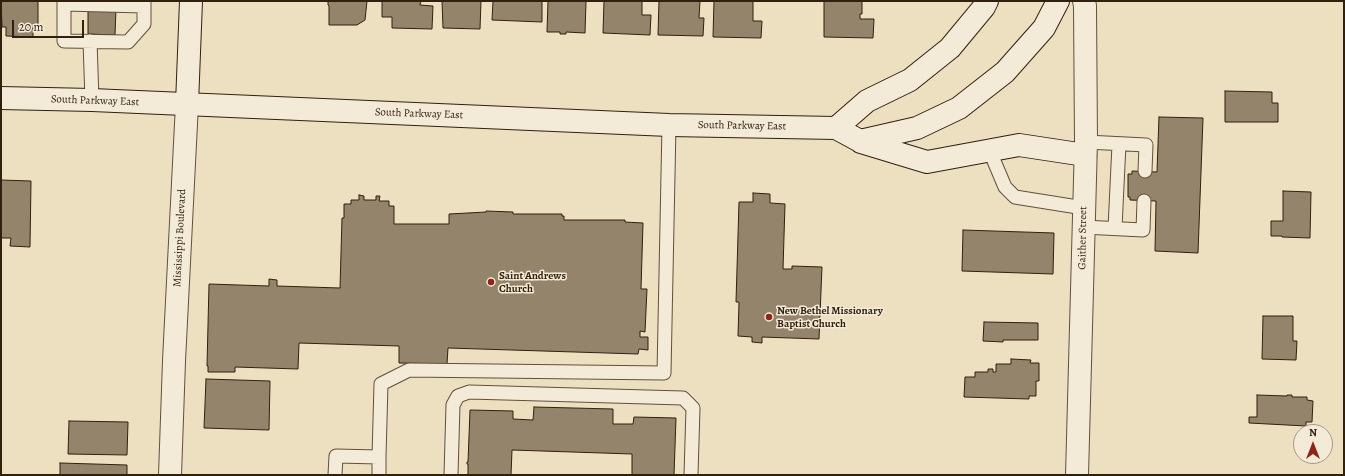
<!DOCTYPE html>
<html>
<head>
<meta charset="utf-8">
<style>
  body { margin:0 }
  #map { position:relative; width:1345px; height:476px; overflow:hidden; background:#ede0c1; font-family:Alegreya,serif }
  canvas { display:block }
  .frame { position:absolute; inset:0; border:2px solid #31200e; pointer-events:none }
  .north { position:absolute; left:1293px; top:424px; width:40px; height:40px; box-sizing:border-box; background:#f3ebd7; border:1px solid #a59a87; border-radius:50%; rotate:0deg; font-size:11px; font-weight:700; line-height:16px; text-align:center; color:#31200e }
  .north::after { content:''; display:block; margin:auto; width:14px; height:18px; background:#8f2418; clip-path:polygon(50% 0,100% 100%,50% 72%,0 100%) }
  .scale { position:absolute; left:12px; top:20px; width:72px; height:18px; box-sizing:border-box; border:2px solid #31200e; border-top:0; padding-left:5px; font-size:12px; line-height:14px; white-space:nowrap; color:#31200e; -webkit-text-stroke:3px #f3ebd7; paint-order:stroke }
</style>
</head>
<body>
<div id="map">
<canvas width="1345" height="476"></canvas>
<div class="frame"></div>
<div class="north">N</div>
<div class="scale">20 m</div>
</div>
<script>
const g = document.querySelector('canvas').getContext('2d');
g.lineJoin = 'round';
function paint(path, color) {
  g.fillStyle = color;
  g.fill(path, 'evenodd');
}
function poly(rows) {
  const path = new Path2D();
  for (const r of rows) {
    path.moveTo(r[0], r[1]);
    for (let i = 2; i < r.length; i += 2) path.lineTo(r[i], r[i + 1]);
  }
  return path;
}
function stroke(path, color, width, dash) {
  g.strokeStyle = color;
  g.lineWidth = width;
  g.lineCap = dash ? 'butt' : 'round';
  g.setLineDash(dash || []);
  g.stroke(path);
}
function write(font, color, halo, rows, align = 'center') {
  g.font = font + ' Alegreya,serif';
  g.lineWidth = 3;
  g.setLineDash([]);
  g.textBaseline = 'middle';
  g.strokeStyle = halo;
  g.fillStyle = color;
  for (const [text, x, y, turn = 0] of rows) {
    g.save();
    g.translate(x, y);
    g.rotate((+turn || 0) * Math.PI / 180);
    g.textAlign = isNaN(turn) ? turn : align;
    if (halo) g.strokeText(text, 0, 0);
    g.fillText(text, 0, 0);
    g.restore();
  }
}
const building = poly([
  [1,1,38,1,38,28,33,28,33,37,6,36,6,27,2,27,1,1],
  [328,1,367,1,365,20,357,25,329,25,329,6,328,5,328,1],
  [382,1,421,1,420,5,433,6,432,29,392,28,392,17,382,17,382,1],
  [442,1,481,1,480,29,443,28,442,1],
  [493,1,542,1,542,22,492,20,493,1],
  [548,1,586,1,585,33,566,32,566,34,560,34,560,32,547,32,548,1],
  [604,1,642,1,642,15,651,15,650,35,603,33,604,1],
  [659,1,700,1,699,18,704,18,703,36,658,35,659,1],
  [714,1,753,1,753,21,762,21,761,38,713,37,714,1],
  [824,1,862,1,862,14,860,14,860,19,874,19,873,38,824,37,824,1],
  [88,7,116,8,115,35,88,34,88,7],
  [1225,91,1272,92,1272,103,1278,103,1278,122,1225,122,1225,91],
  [1159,117,1203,118,1198,253,1155,251,1156,201,1130,200,1130,197,1128,197,1128,174,1132,174,1132,171,1157,172,1159,117],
  [1,180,31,181,30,247,10,246,11,238,1,238,1,180],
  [1283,191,1311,192,1310,238,1282,237,1282,236,1271,236,1271,221,1283,221,1283,191],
  [753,193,770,194,770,203,785,204,783,269,792,269,792,266,822,267,819,339,762,337,762,343,752,342,752,337,738,336,739,302,736,302,739,202,753,202,753,193],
  [359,195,364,196,364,200,376,200,376,196,380,196,379,201,389,201,389,206,394,206,394,224,449,224,449,214,486,212,486,211,513,212,513,214,562,214,562,216,564,216,564,220,625,220,625,222,643,223,641,289,647,289,645,332,640,331,640,337,648,337,648,350,639,349,638,354,448,348,447,364,399,363,399,346,299,343,298,369,235,367,235,372,208,372,208,366,207,366,209,284,269,286,269,279,277,280,277,286,340,288,342,218,344,218,344,204,351,204,351,200,359,200,359,195],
  [963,230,1054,233,1053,274,962,271,963,230],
  [1263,316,1293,316,1293,341,1297,341,1296,360,1262,359,1263,316],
  [984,322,1038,323,1038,340,1003,340,1003,342,983,341,984,322],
  [1011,359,1031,360,1030,363,1039,363,1039,381,1036,381,1036,396,1029,396,1029,399,964,397,965,377,975,377,975,372,988,372,988,369,993,369,993,372,996,372,996,364,1011,364,1011,359],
  [206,379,270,381,269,430,204,428,206,379],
  [1257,395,1287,396,1287,395,1292,395,1292,397,1307,397,1307,400,1313,401,1312,422,1306,422,1306,426,1249,423,1249,417,1257,417,1257,395],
  [534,407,613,409,613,424,633,424,634,417,676,418,674,475,632,475,632,454,512,450,511,475,468,475,468,464,467,464,467,462,468,462,470,410,513,411,513,419,533,420,534,407],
  [69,421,128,422,127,455,68,454,69,421],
  [60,463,127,465,127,475,60,475,60,463]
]);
paint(building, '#93846b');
stroke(building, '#31200e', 1);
const service = poly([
  [64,1,64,41,128,42,144,24,144,1],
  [64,4,144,6],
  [90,41,92,100],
  [1086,142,1146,145,1145,171],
  [991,150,994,161,1005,187,1015,197,1084,208],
  [1083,227,1143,230,1144,201],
  [1115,228,1119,144],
  [379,457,381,384,409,370,664,373,669,125],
  [335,475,336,456,379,457,379,475],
  [451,475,453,405,458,396,469,392,683,398,693,408,691,475]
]);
const minor = poly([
  [1077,475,1086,142,1085,6,1084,1]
]);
const tertiary = poly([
  [170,475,174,361,187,104]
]);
const secondary = poly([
  [1,98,92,100,669,125,836,128,860,141,917,128,959,108,1005,72,1044,28,1058,1],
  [187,104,191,1],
  [836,128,867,101,910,80,950,48,984,7,987,1],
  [861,142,927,162,1019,145,1085,155]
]);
stroke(service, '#60503b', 15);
stroke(minor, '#60503b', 24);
stroke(tertiary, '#60503b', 24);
stroke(secondary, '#31200e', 24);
stroke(service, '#f3ebd7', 13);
stroke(minor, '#f3ebd7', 22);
stroke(tertiary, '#f3ebd7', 22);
stroke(secondary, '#f3ebd7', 22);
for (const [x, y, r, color] of [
  [491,282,4,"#8f2418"],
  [769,317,4,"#8f2418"]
]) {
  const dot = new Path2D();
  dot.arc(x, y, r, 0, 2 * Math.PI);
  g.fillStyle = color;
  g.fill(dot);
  stroke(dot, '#f3ebd7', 1.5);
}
write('11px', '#31200e', '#f3ebd7', [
  ["South Parkway East",95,101,2],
  ["South Parkway East",419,114,2],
  ["South Parkway East",742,126,1],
  ["Mississippi Boulevard",180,238,-87],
  ["Gaither Street",1083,238,-89]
]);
write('bold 11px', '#31200e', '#f3ebd7', [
  ["Saint Andrews",499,276],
  ["Church",499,289],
  ["New Bethel Missionary",777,311],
  ["Baptist Church",777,324]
], 'left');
</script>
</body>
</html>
